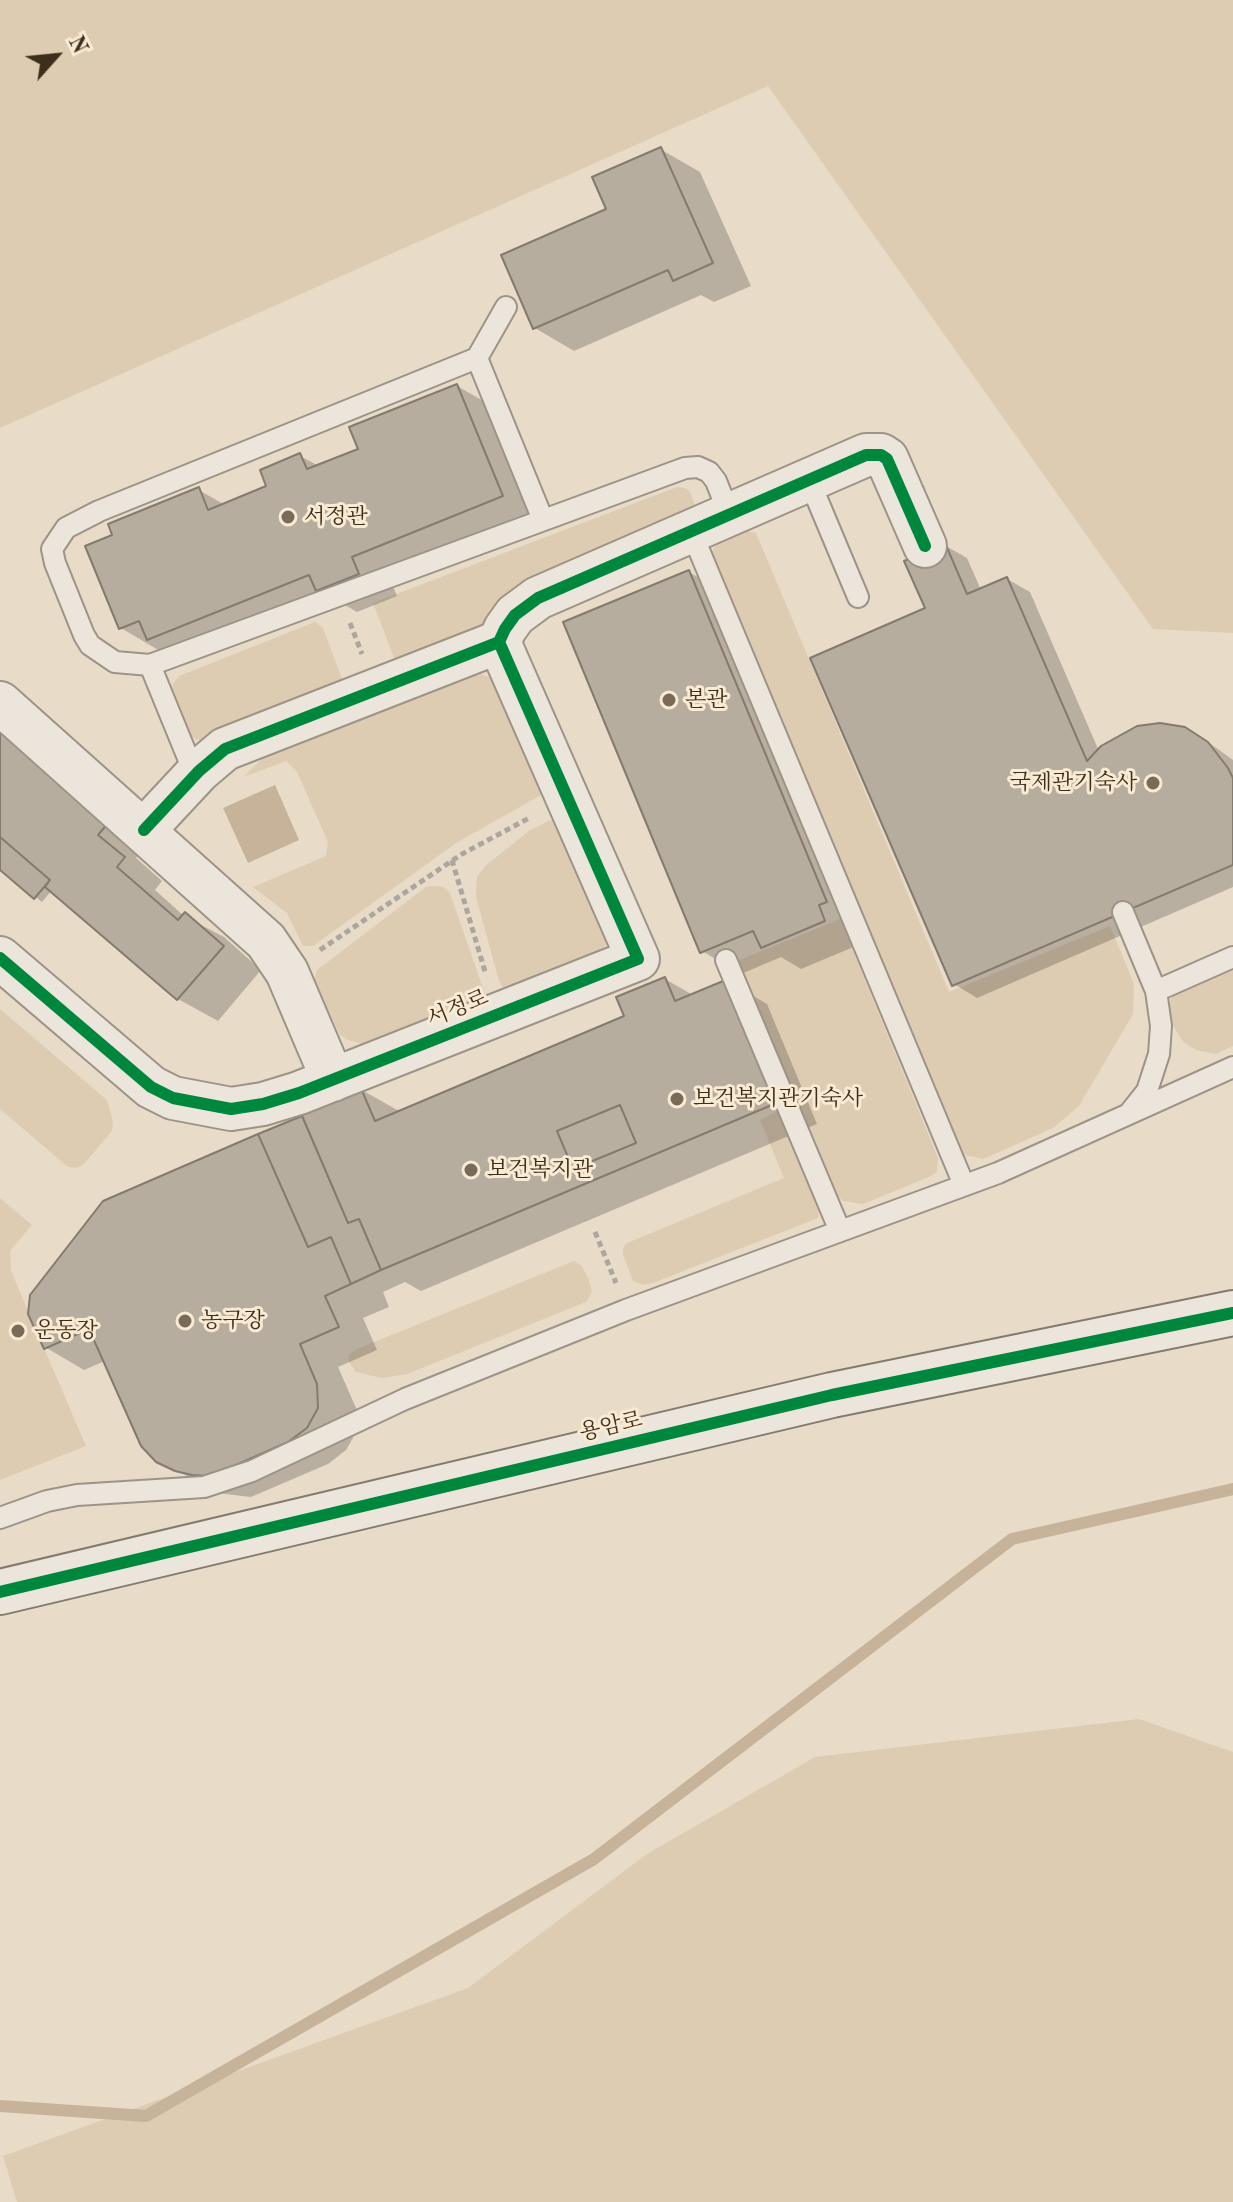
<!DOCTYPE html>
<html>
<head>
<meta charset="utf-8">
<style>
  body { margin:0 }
  #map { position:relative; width:1233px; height:2202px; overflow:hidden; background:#e8dbc8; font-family:"Old Standard TT",serif }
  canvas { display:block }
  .north { position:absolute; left:16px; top:16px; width:80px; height:80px; -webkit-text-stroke:6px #f8ead3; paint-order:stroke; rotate:63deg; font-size:22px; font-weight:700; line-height:32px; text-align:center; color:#3e2e1c }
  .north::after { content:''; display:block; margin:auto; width:28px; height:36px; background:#3e2e1c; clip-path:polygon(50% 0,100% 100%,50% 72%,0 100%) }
</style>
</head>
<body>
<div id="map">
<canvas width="1233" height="2202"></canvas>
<div class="north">N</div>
</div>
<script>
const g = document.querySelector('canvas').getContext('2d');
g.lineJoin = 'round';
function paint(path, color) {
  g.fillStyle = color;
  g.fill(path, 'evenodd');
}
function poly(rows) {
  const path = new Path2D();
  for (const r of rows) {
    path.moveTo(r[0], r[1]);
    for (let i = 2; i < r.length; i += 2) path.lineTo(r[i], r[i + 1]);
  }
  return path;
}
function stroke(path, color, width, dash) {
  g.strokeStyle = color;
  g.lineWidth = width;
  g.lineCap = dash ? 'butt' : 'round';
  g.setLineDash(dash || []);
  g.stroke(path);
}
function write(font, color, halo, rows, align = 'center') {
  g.font = font + ' "Old Standard TT","Noto Serif KR",serif';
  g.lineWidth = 6;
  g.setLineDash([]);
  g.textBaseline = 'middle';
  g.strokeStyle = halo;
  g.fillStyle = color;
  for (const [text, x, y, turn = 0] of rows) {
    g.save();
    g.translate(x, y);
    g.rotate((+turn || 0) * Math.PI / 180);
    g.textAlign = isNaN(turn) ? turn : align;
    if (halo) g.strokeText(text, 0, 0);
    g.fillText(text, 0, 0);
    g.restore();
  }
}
paint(poly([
  [0,0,1233,0,1233,633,1153,629,768,86,0,428],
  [677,487,685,488,690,492,696,509,495,624,398,668,373,603],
  [748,531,756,533,949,992,1110,926,1134,984,1133,1014,1079,1106,1053,1128,983,1159,965,1155,958,1147,711,553,715,546],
  [315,622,323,628,342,679,341,685,206,741,197,740,190,735,172,691,173,683,179,676],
  [480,674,489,677,498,685,544,790,543,794,456,843,313,946,303,946,287,913,253,887,326,856,328,842,297,772,286,761,243,777,263,758],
  [550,820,558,822,611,936,602,952,508,991,504,989,499,981,476,897,477,877,485,866,529,831],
  [436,886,443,887,450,893,485,994,484,1000,373,1047,348,1040,340,1035,317,988,314,982,317,970,426,887],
  [840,919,938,1158,937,1172,931,1176,863,1204,843,1201,834,1193,737,961],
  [1233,966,1233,1046,1216,1054,1196,1050,1183,1042,1174,1027,1168,1012,1171,999,1179,989],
  [0,1009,107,1100,113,1122,112,1131,84,1164,76,1168,68,1167,0,1109],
  [781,1109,819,1204,818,1218,653,1283,643,1285,633,1281,623,1254,623,1248,627,1243,784,1178,760,1120],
  [0,1198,32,1225,10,1251,11,1271,86,1446,0,1480],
  [574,1261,582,1266,588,1278,592,1292,586,1302,407,1374,382,1378,356,1372,349,1362,348,1355,357,1349],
  [1139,1719,1233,1752,1233,2202,17,2202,3,2156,468,1988,647,1854,815,1757]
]), '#deccb2');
paint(poly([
  [275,785,299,840,248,863,223,808]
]), '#c6b399');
paint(poly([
  [660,149,700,172,751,286,714,302,701,295,574,351,535,328,608,210],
  [457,386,496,408,541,518,390,579,397,596,357,612,338,601,188,662,165,648,160,651,121,628,114,536,199,490,225,505,269,487,300,456,319,466,360,450],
  [944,545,967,558,981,590,1007,579,1030,592,1099,751,1208,742,1233,760,1233,887,977,998,954,984,927,609],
  [689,572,728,595,863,943,801,969,781,957,741,974,702,951],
  [0,730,147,846,136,858,162,881,155,890,184,916,224,937,261,970,218,1021,178,999,52,890,42,902,0,868],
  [665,979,693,995,728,981,767,1004,817,1124,421,1291,405,1282,383,1292,389,1307,363,1318,377,1350,338,1367,356,1408,357,1431,346,1450,328,1464,251,1497,217,1493,158,1460,105,1361,84,1370,45,1347,302,1118,307,1121,360,1089,399,1111,627,1017]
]), '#0003');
stroke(poly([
  [0,2106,146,2116,594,1859,1012,1539,1233,1489]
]), '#c6b399', 12);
const building = poly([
  [661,147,713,263,673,281,668,270,533,329,501,255,606,209,592,177,661,147],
  [457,384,503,496,352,557,359,574,316,591,309,575,147,640,139,621,119,629,85,546,112,535,108,524,199,487,208,510,266,486,260,470,300,453,307,469,358,449,349,427,457,384],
  [945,543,967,594,1007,577,1087,761,1101,746,1137,726,1160,723,1185,727,1208,742,1228,768,1233,778,1233,865,952,986,810,658,925,608,904,561,945,543],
  [689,570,827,902,819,905,825,921,761,948,753,931,700,953,563,622,689,570],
  [0,730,109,822,98,835,125,857,117,867,178,920,185,912,224,946,177,1000,45,887,50,880,0,837,0,730],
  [0,837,50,880,34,899,0,870,0,837],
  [665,977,675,1001,728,979,779,1102,381,1270,359,1219,348,1223,300,1111,360,1086,375,1121,624,1016,616,997,665,977],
  [620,1105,636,1143,573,1169,557,1131,620,1105],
  [302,1116,348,1223,359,1219,381,1270,351,1284,331,1237,308,1247,258,1134,302,1116],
  [258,1134,308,1247,331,1237,351,1284,325,1296,339,1327,300,1344,317,1384,318,1408,307,1428,288,1442,211,1476,192,1475,175,1471,156,1462,141,1446,89,1329,44,1349,28,1314,30,1295,103,1201,258,1134]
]);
paint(building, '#b6ad9f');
stroke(building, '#847b6f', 2);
const lane = poly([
  [506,307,477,358,99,511,66,528,52,549,55,563,84,635,90,645,115,662,150,665,685,468,698,467,709,472,716,481,729,514],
  [477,358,543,520],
  [809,480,858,597],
  [691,531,964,1185],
  [150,665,195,775],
  [1123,912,1156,991,1161,1026,1159,1054,1147,1091,1131,1111],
  [726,960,840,1231],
  [1156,991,1233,957],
  [0,1518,47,1501,77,1495,204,1487,252,1471,405,1399,626,1310,998,1173,1233,1067]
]);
const street = poly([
  [0,703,266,941,287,972,333,1080],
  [144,830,199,771,225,749,499,642,505,629,515,615,538,598,866,455,881,455,887,459,925,546],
  [0,958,151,1087,173,1098,231,1109,263,1104,299,1093,638,959,499,642]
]);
const secondary = poly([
  [0,1592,832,1395,1233,1313]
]);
stroke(lane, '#9d9487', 24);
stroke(street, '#9d9487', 46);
stroke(secondary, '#847b6f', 48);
stroke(poly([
  [350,623,362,654],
  [452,860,486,975],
  [320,950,462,854,531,817],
  [595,1232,616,1283]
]), '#aca69e', 5, [6, 4]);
stroke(lane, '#ebe5dc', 20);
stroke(street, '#ebe5dc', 42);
stroke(secondary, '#ebe5dc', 44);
stroke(poly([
  [144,830,199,771,225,749,499,642,505,629,515,615,538,598,866,455,881,455,887,459,925,546],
  [0,958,151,1087,173,1098,231,1109,263,1104,299,1093,638,959,499,642],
  [0,1592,832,1395,1233,1313]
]), '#00873e', 12);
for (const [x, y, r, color] of [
  [288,517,8,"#7a6b58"],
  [669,700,8,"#7a6b58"],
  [1153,783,8,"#7a6b58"],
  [677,1099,8,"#7a6b58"],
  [471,1170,8,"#7a6b58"],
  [185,1321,8,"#7a6b58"],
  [18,1331,8,"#7a6b58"]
]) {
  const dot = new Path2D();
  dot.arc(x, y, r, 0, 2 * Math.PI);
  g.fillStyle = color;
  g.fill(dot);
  stroke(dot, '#f8ead3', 3);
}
write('22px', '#3e2e1c', '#f8ead3', [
  ["서정관",304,517],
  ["본관",685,700],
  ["국제관기숙사",1137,783,"right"],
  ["보건복지관기숙사",693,1099],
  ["보건복지관",487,1170],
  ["농구장",201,1321],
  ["운동장",34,1331]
], 'left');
write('22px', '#3e2e1c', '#f8ead3', [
  ["서정로",458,1009,-22],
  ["용암로",611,1427,-13]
]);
</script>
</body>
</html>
